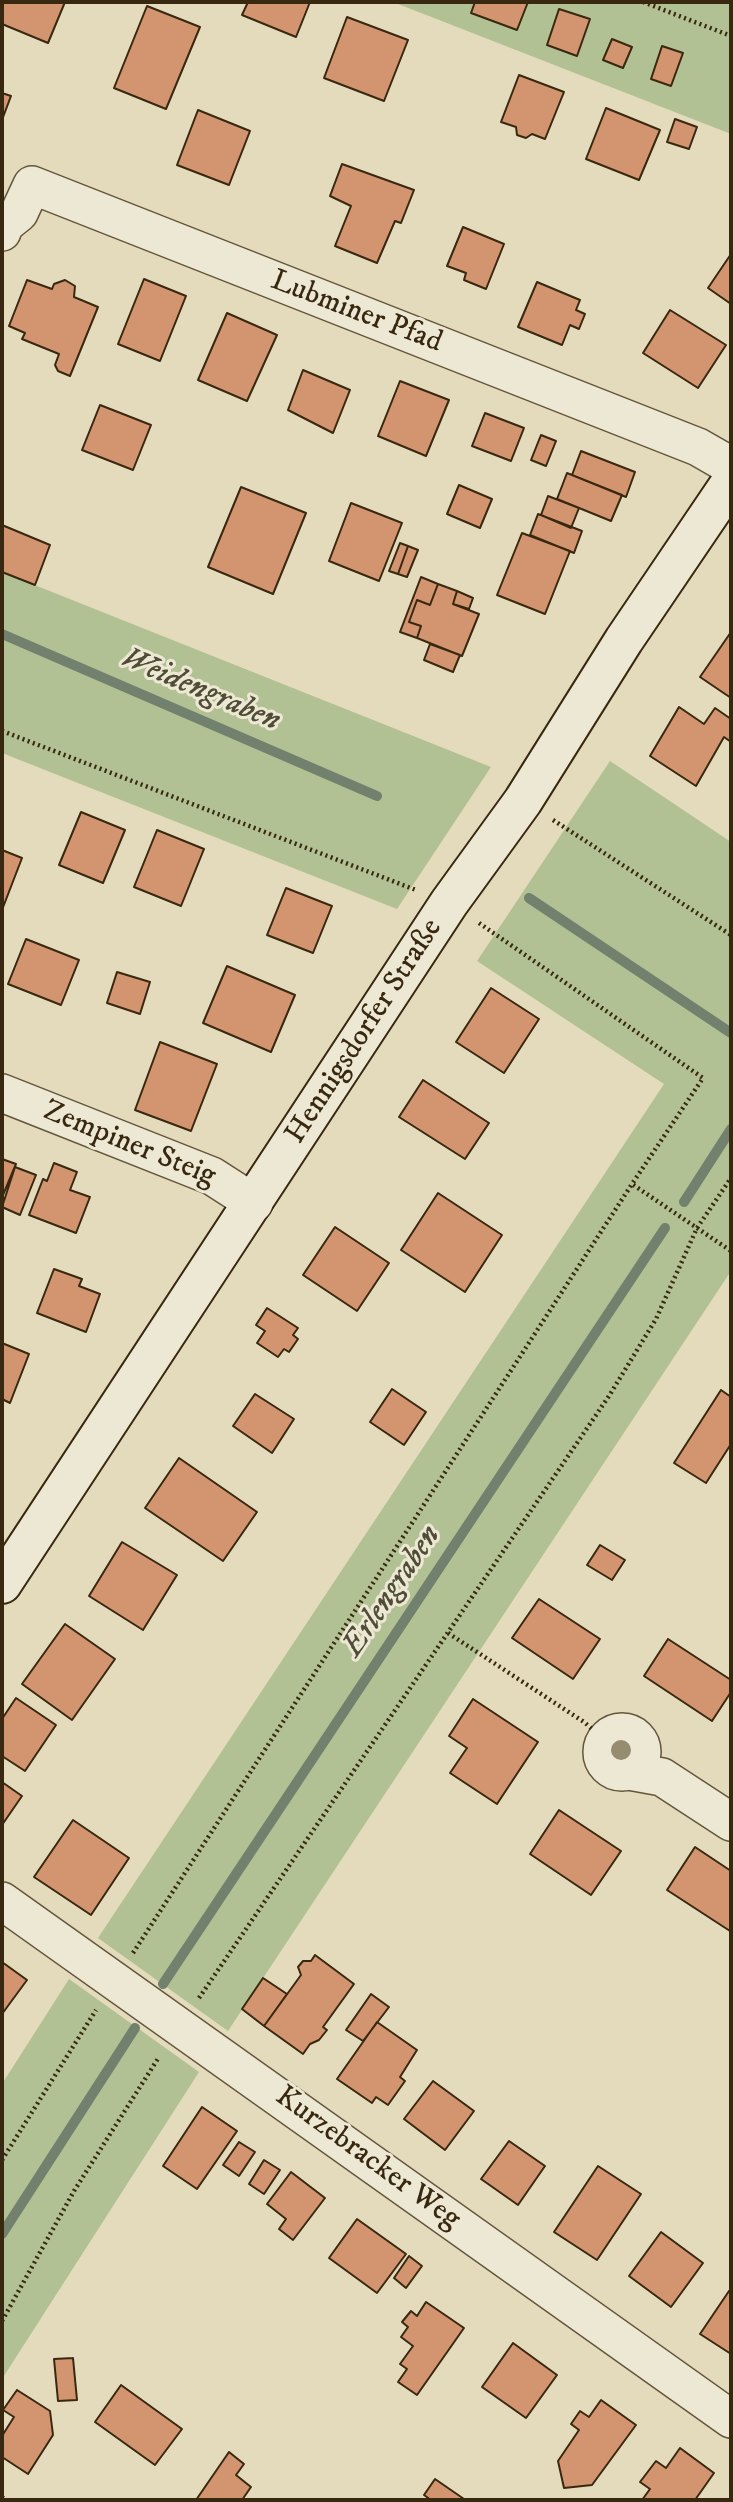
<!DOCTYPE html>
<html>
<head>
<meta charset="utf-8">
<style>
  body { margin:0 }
  #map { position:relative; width:733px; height:2502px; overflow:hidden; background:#e4dbbd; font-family:"IM FELL DW Pica",serif }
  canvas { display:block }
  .frame { position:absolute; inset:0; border:4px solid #392810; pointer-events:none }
</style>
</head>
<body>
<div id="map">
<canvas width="733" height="2502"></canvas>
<div class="frame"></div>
</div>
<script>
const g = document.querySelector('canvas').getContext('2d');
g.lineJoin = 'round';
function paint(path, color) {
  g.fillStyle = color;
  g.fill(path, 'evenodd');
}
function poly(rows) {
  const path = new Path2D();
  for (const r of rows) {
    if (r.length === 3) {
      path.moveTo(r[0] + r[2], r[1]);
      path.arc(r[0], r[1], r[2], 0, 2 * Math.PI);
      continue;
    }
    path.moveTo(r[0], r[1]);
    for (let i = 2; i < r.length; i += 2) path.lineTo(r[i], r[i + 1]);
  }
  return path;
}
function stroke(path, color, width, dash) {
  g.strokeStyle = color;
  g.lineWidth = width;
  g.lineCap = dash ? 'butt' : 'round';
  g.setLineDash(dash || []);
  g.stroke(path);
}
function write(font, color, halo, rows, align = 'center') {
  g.font = font + ' "IM FELL DW Pica",serif';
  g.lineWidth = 6;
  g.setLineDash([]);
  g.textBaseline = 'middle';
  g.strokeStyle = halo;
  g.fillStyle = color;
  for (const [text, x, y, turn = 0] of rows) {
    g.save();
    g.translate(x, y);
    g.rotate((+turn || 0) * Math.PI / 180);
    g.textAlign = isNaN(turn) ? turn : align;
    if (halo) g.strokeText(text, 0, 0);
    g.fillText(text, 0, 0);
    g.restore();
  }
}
paint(poly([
  [393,2,731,2,731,134],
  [2,572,491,767,397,909,2,753],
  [610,761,731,842,731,1271,228,2031,98,1938,664,1084,477,961],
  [69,1979,199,2072,2,2379,2,2084]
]), '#b1c193');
stroke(poly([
  [2,634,377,796],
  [529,898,731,1033],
  [684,1202,731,1129],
  [163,1984,665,1228],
  [2,2234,135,2028]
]), '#71816d', 10);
const building = poly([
  [2,2,65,2,48,43,2,24,2,2],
  [248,2,310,2,296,37,242,15,248,2],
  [475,2,528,2,517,30,471,13,475,2],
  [147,6,200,27,166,109,114,88,147,6],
  [559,9,590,19,577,56,547,45,559,9],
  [347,17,408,40,384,101,324,78,347,17],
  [612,39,632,47,623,68,603,60,612,39],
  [662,46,683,53,671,86,651,79,662,46],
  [519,75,564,92,545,139,532,134,526,138,517,135,516,127,501,122,519,75],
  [2,93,11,96,2,120,2,93],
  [606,108,660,130,639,180,586,159,606,108],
  [198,110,250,131,229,185,177,165,198,110],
  [675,119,697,127,689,149,667,142,675,119],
  [342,164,414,190,401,223,395,221,377,263,335,246,351,206,330,196,342,164],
  [463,227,504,244,486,289,464,280,466,273,447,266,463,227],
  [731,254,731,304,708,288,731,254],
  [144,279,186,296,160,361,118,344,144,279],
  [27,280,52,289,54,284,65,280,75,286,74,297,98,307,70,376,58,371,55,365,59,354,22,339,25,333,9,326,27,280],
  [537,282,580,300,576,310,585,314,579,329,570,325,562,345,518,327,537,282],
  [670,310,726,345,698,388,643,353,670,310],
  [227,313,277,335,247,401,198,380,227,313],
  [303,370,350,390,333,433,288,410,303,370],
  [400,381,449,400,426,456,378,436,400,381],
  [100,405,151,425,133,470,82,450,100,405],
  [485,413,524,428,511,461,472,446,485,413],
  [541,435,556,441,546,466,531,460,541,435],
  [581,451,635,472,626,497,572,475,581,451],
  [567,473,622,495,611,521,557,499,567,473],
  [459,485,492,499,480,528,447,514,459,485],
  [241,487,306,513,273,594,208,567,241,487],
  [548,496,579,508,571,528,541,515,548,496],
  [351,503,402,523,379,581,329,561,351,503],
  [538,514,582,531,574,553,530,535,538,514],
  [2,525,50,545,35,585,2,572,2,525],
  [522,533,570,551,545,614,497,595,522,533],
  [400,543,408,546,398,574,389,571,400,543],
  [408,546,418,550,407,577,398,574,408,546],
  [421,577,438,584,430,605,417,600,409,622,421,626,417,638,400,632,421,577],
  [438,584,457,591,453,604,479,614,462,656,417,638,421,626,409,622,417,600,430,605,438,584],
  [457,591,473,598,469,609,453,604,457,591],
  [731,632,731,698,700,677,731,632],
  [430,644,460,655,453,672,424,660,430,644],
  [679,707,704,724,715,708,731,719,731,742,724,737,696,786,650,756,679,707],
  [81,812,125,830,103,883,59,865,81,812],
  [157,830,204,849,181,906,134,887,157,830],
  [2,850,22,858,2,910,2,850],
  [286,888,332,906,313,953,267,935,286,888],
  [26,939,79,960,61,1005,8,984,26,939],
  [227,966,295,995,271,1052,203,1023,227,966],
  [117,972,150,982,140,1014,107,1003,117,972],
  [491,988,539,1019,504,1073,456,1042,491,988],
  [160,1042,217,1064,191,1131,135,1110,160,1042],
  [423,1080,489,1123,465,1159,399,1117,423,1080],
  [2,1159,16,1164,3,1195,2,1195,2,1159],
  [54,1163,77,1172,70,1190,90,1197,76,1233,29,1215,43,1179,47,1181,54,1163],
  [15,1167,36,1175,20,1215,2,1207,15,1167],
  [438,1193,502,1235,465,1292,401,1250,438,1193],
  [335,1227,389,1263,357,1311,303,1275,335,1227],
  [54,1269,82,1279,79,1286,100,1294,86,1332,37,1313,54,1269],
  [267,1308,298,1328,293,1335,298,1339,289,1352,284,1349,278,1357,257,1343,265,1331,256,1325,267,1308],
  [2,1343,29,1354,10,1403,2,1399,2,1343],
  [392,1389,426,1412,404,1445,370,1422,392,1389],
  [721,1390,731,1397,731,1444,706,1483,674,1463,721,1390],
  [255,1394,294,1419,272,1453,233,1426,255,1394],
  [179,1458,257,1512,223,1561,145,1508,179,1458],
  [122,1542,177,1575,143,1630,89,1596,122,1542],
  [600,1545,625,1560,612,1580,587,1565,600,1545],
  [539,1599,600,1639,573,1679,512,1638,539,1599],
  [65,1624,115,1659,72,1720,22,1684,65,1624],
  [668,1639,731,1680,731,1692,712,1721,644,1676,668,1639],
  [16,1698,56,1725,25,1771,2,1756,2,1719,16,1698],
  [473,1699,538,1742,497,1804,450,1773,467,1748,449,1736,473,1699],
  [2,1782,22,1796,2,1825,2,1782],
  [559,1810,621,1851,591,1895,530,1854,559,1810],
  [73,1820,129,1858,91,1915,34,1877,73,1820],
  [695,1847,731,1871,730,1931,667,1890,695,1847],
  [315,1955,354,1984,323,2027,327,2030,319,2040,310,2044,303,2054,264,2026,301,1975,298,1967,303,1961,311,1961,315,1955],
  [2,1962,27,1980,2,2014,2,1962],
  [263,1978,287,1994,264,2026,242,2009,263,1978],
  [371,1994,389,2007,363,2041,346,2030,371,1994],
  [377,2022,417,2050,400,2077,405,2081,388,2105,376,2097,372,2103,337,2079,377,2022],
  [433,2081,474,2111,445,2150,404,2119,433,2081],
  [202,2107,237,2131,197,2189,163,2166,202,2107],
  [509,2141,545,2166,518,2205,481,2179,509,2141],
  [239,2142,255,2152,239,2176,223,2165,239,2142],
  [264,2160,280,2170,264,2194,249,2184,264,2160],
  [598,2166,641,2194,597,2260,554,2232,598,2166],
  [291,2172,325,2198,293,2240,279,2229,286,2219,267,2204,291,2172],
  [357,2219,406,2254,377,2293,329,2258,357,2219],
  [661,2232,703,2263,671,2307,629,2276,661,2232],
  [409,2256,422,2266,406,2288,394,2278,409,2256],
  [729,2291,731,2293,731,2354,700,2334,729,2291],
  [426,2302,464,2328,417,2395,398,2382,407,2369,400,2364,413,2346,401,2337,408,2327,402,2322,411,2311,417,2316,426,2302],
  [513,2343,557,2375,526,2418,482,2387,513,2343],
  [73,2358,77,2400,58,2401,54,2359,73,2358],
  [121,2385,182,2429,155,2465,95,2422,121,2385],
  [17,2390,50,2411,53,2435,28,2474,2,2457,2,2436,14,2417,3,2410,17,2390],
  [601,2400,636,2425,592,2485,564,2488,558,2461,579,2430,571,2424,580,2411,589,2417,601,2400],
  [680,2448,714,2473,695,2500,642,2500,650,2489,640,2482,656,2461,666,2468,680,2448],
  [229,2452,244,2464,236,2475,251,2487,242,2500,196,2500,229,2452],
  [435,2479,464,2499,463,2500,431,2500,424,2495,435,2479]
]);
paint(building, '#d39470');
stroke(building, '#392810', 2);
const minor = poly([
  [2,232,4,225,19,213,32,185,698,447,731,466],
  [2,1093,212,1176,254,1203],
  [622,1752,20],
  [629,1771,662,1777,731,1822],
  [2,1901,731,2419]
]);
const secondary = poly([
  [2,1584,449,903,523,801,624,640,731,482]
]);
stroke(minor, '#64553b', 40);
stroke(secondary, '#392810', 42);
stroke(poly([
  [643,2,731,36],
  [2,731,416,890],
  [553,820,731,935],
  [479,923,703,1078,632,1184,731,1251],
  [448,1633,584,1722,605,1740],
  [133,1953,632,1184],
  [199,1998,609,1396,656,1319,697,1228,731,1178],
  [2,2160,96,2010],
  [2,2321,74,2191,159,2057],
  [2,2497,6,2500]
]), '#392810', 4.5, [2, 3.5]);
stroke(minor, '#ede8d4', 37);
stroke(secondary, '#ede8d4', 38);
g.fillStyle = '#968d70';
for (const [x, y] of [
  [621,1750]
]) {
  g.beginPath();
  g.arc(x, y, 10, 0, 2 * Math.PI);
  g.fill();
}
write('30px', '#392810', '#ede8d4', [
  ["Lubminer Pfad",356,313,21],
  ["Hennigsdorfer Straße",365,1032,-57],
  ["Zempiner Steig",129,1145,22],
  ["Kurzebracker Weg",367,2159,36]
]);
write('italic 32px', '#504d37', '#ede8d4', [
  ["Weidengraben",200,691,23],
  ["Erlengraben",393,1592,-56]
]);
</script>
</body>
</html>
